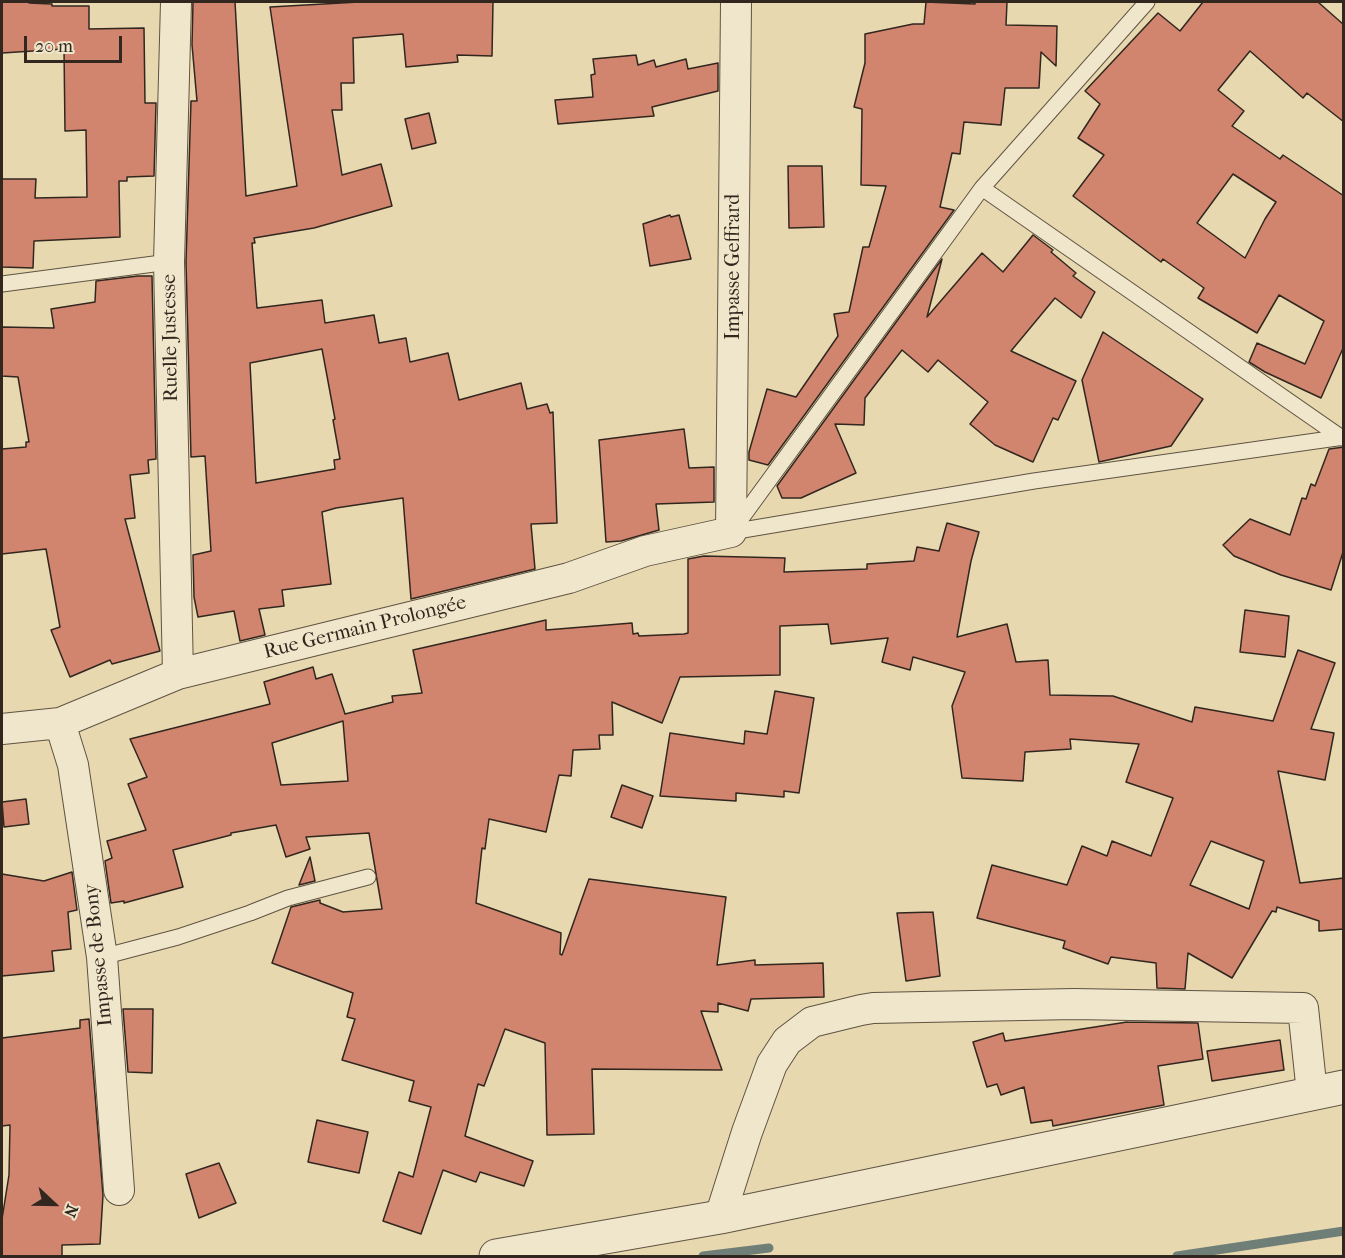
<!DOCTYPE html>
<html>
<head>
<meta charset="utf-8">
<style>
  body { margin:0 }
  #map { position:relative; width:1345px; height:1258px; overflow:hidden; background:#e7d8af; font-family:"IM FELL French Canon",serif }
  canvas { display:block }
  .frame { position:absolute; inset:0; border:3px solid #32271f; pointer-events:none }
  .north { position:absolute; left:24px; top:1174px; width:60px; height:60px; -webkit-text-stroke:4px #efe6cb; paint-order:stroke; rotate:112deg; font-size:16px; font-weight:700; line-height:24px; text-align:center; color:#32271f }
  .north::after { content:''; display:block; margin:auto; width:21px; height:27px; background:#32271f; clip-path:polygon(50% 0,100% 100%,50% 72%,0 100%) }
  .scale { position:absolute; left:24px; top:36px; width:98px; height:27px; box-sizing:border-box; border:3px solid #32271f; border-top:0; padding-left:8px; font-size:18px; line-height:21px; white-space:nowrap; color:#32271f; -webkit-text-stroke:4px #efe6cb; paint-order:stroke }
</style>
</head>
<body>
<div id="map">
<canvas width="1345" height="1258"></canvas>
<div class="frame"></div>
<div class="north">N</div>
<div class="scale">20 m</div>
</div>
<script>
const g = document.querySelector('canvas').getContext('2d');
g.lineJoin = 'round';
function poly(rows) {
  const path = new Path2D();
  for (const r of rows) {
    path.moveTo(r[0], r[1]);
    for (let i = 2; i < r.length; i += 2) path.lineTo(r[i], r[i + 1]);
  }
  return path;
}
function stroke(path, color, width, dash) {
  g.strokeStyle = color;
  g.lineWidth = width;
  g.lineCap = dash ? 'butt' : 'round';
  g.setLineDash(dash || []);
  g.stroke(path);
}
function paint(path, color) {
  g.fillStyle = color;
  g.fill(path, 'evenodd');
}
function write(font, color, halo, rows, align = 'center') {
  g.font = font + ' "IM FELL French Canon",serif';
  g.lineWidth = 6;
  g.setLineDash([]);
  g.textBaseline = 'middle';
  g.strokeStyle = halo;
  g.fillStyle = color;
  for (const [text, x, y, turn = 0] of rows) {
    g.save();
    g.translate(x, y);
    g.rotate((+turn || 0) * Math.PI / 180);
    g.textAlign = isNaN(turn) ? turn : align;
    if (halo) g.strokeText(text, 0, 0);
    g.fillText(text, 0, 0);
    g.restore();
  }
}
stroke(poly([
  [703,1256,769,1248],
  [1177,1256,1344,1231]
]), '#6f7e77', 9);
const building = poly([
  [2,2,29,2,29,3,52,4,52,6,89,6,89,29,144,28,145,103,156,103,154,176,127,177,127,181,119,181,120,237,34,241,33,268,2,267,2,179,36,179,35,198,87,197,86,130,65,131,64,49,2,53,2,2],
  [193,2,235,2,246,196,297,186,270,7,359,2,493,2,492,56,457,55,458,62,406,67,403,34,353,38,354,83,341,83,342,110,332,110,342,175,381,164,392,206,314,228,254,238,255,243,252,243,257,308,322,300,325,323,374,315,379,343,406,338,410,362,448,353,459,400,521,383,527,409,547,404,550,413,553,412,557,523,531,524,535,569,411,599,403,498,336,508,322,512,331,584,282,590,284,606,259,609,265,635,240,641,234,611,198,617,194,597,193,555,211,551,205,456,191,457,186,262,191,101,197,101,192,45,193,2],
  [322,349,335,419,333,420,340,459,334,460,335,469,256,483,250,363,322,349],
  [926,2,975,4,975,2,1007,2,1006,25,1057,26,1056,66,1041,52,1039,88,1005,88,1001,125,964,122,960,154,952,153,940,207,954,210,768,465,749,460,749,452,767,389,796,397,838,336,834,314,849,312,863,247,869,247,886,186,861,185,862,109,854,107,865,63,865,34,913,24,924,24,926,2],
  [1203,2,1318,2,1344,25,1344,122,1307,93,1303,98,1250,51,1218,90,1244,111,1232,126,1280,159,1283,155,1344,196,1344,346,1321,398,1265,372,1249,362,1257,343,1305,364,1324,321,1279,295,1257,333,1198,298,1204,288,1163,259,1161,262,1073,196,1104,155,1078,138,1100,104,1085,91,1158,13,1180,31,1203,2],
  [1233,174,1276,202,1265,219,1245,258,1197,223,1233,174],
  [636,55,638,65,654,60,656,67,686,59,688,69,718,63,718,91,652,107,654,116,558,124,555,100,593,97,591,75,595,74,593,59,636,55],
  [429,113,436,143,412,149,405,119,429,113],
  [788,166,822,166,824,227,789,228,788,166],
  [670,215,671,217,679,215,691,259,650,266,643,224,670,215],
  [1033,235,1053,250,1051,252,1076,273,1073,276,1095,292,1081,318,1055,298,1011,351,1076,381,1058,420,1053,418,1033,462,995,445,970,424,988,402,938,360,928,372,902,350,865,398,864,425,835,424,856,473,801,498,782,498,777,486,942,259,927,317,982,253,1003,272,1033,235],
  [138,276,152,276,156,459,148,460,149,473,130,475,135,518,125,519,160,651,112,664,110,660,70,677,51,630,60,627,46,549,2,554,2,449,26,447,26,442,29,442,18,377,2,376,2,327,54,328,51,309,95,302,96,281,138,276],
  [1103,332,1203,399,1171,446,1099,462,1082,380,1103,332],
  [684,429,689,468,714,467,714,502,656,504,659,530,621,541,606,542,599,440,684,429],
  [1344,447,1344,549,1331,590,1281,575,1234,556,1223,545,1250,519,1290,535,1302,498,1306,499,1311,484,1315,486,1329,449,1344,447],
  [947,523,979,532,971,561,957,637,1007,624,1016,662,1048,660,1050,695,1113,696,1192,722,1195,707,1273,721,1298,650,1335,663,1311,729,1334,733,1325,780,1278,771,1300,883,1344,878,1344,929,1319,931,1319,921,1277,907,1276,912,1272,911,1232,978,1188,953,1185,989,1157,988,1156,963,1111,957,1108,964,1063,948,1065,941,977,918,992,865,1067,885,1082,846,1107,856,1112,841,1151,856,1173,798,1126,782,1139,744,1070,739,1071,749,1025,752,1023,781,962,778,952,706,965,672,913,657,910,670,882,662,888,638,831,644,828,624,780,626,780,675,680,677,662,723,612,702,613,735,599,735,600,749,573,750,571,776,559,775,546,832,489,819,485,849,482,848,476,903,561,933,560,954,562,955,589,879,726,897,717,965,755,960,755,965,823,963,824,997,751,999,748,1011,718,1003,718,1012,701,1011,722,1070,592,1069,594,1134,547,1135,545,1043,505,1029,484,1086,478,1084,465,1136,533,1161,524,1186,480,1172,476,1182,443,1170,421,1234,383,1221,399,1172,413,1177,431,1107,409,1101,414,1081,342,1060,355,1019,347,1017,353,993,272,963,291,907,320,900,320,903,343,912,382,909,369,833,306,837,310,849,286,857,276,825,231,833,231,835,173,850,183,887,124,903,124,901,111,903,105,861,112,858,107,841,146,830,128,784,147,777,130,739,270,704,264,682,313,667,316,679,332,674,345,714,393,702,392,696,422,693,413,650,546,620,546,630,632,623,633,634,638,633,639,636,684,634,688,633,688,559,704,556,785,558,784,572,867,569,867,564,914,561,917,547,939,551,947,523],
  [343,721,348,781,281,785,272,743,343,721],
  [1211,841,1264,861,1249,909,1190,885,1211,841],
  [1245,610,1289,616,1285,657,1240,652,1245,610],
  [775,691,814,698,799,793,784,791,784,797,736,793,736,801,660,796,670,733,744,744,745,731,767,734,775,691],
  [622,785,653,796,642,828,611,817,622,785],
  [26,799,29,824,4,827,2,802,26,799],
  [310,857,315,881,299,885,310,857],
  [72,872,77,910,68,912,71,949,52,951,54,971,2,976,2,874,44,881,72,872],
  [933,912,940,976,906,981,897,913,933,912],
  [123,1009,153,1009,152,1073,128,1072,123,1009],
  [89,1019,103,1195,100,1244,62,1245,62,1257,2,1257,2,1219,9,1175,10,1125,2,1126,2,1038,80,1028,80,1020,89,1019],
  [1127,1022,1198,1023,1203,1059,1158,1066,1164,1105,1053,1126,1052,1120,1031,1123,1024,1087,1001,1095,997,1084,987,1087,973,1042,1003,1033,1005,1041,1127,1022],
  [1280,1040,1284,1070,1212,1081,1207,1051,1280,1040],
  [317,1120,368,1132,359,1173,308,1162,317,1120],
  [219,1163,236,1203,199,1218,186,1174,219,1163]
]);
paint(building, '#d1846e');
stroke(building, '#32271f', 1.5);
const service = poly([
  [982,188,1342,438],
  [2,284,169,262],
  [735,527,982,188,1147,2],
  [731,532,1034,481,1344,437],
  [102,957,178,937,250,913,288,898,368,877]
]);
const minor = poly([
  [176,2,169,262,178,674],
  [60,723,73,765,102,957,119,1190],
  [2,729,60,723,178,674,569,578,645,551,731,532,736,2],
  [720,1217,747,1132,772,1064,787,1041,812,1022,861,1010,873,1008,1074,1004,1303,1008,1312,1093]
]);
const tertiary = poly([
  [496,1256,720,1217,1344,1087]
]);
stroke(service, '#5f5343', 17);
stroke(minor, '#5f5343', 32);
stroke(tertiary, '#5f5343', 35);
stroke(service, '#efe6cb', 15);
stroke(minor, '#efe6cb', 30);
stroke(tertiary, '#efe6cb', 33);
write('20px', '#32271f', '#efe6cb', [
  ["Impasse Geffrard",734,267,-90],
  ["Ruelle Justesse",171,338,-91],
  ["Rue Germain Prolongée",365,628,-14],
  ["Impasse de Bony",99,955,-96]
]);
</script>
</body>
</html>
